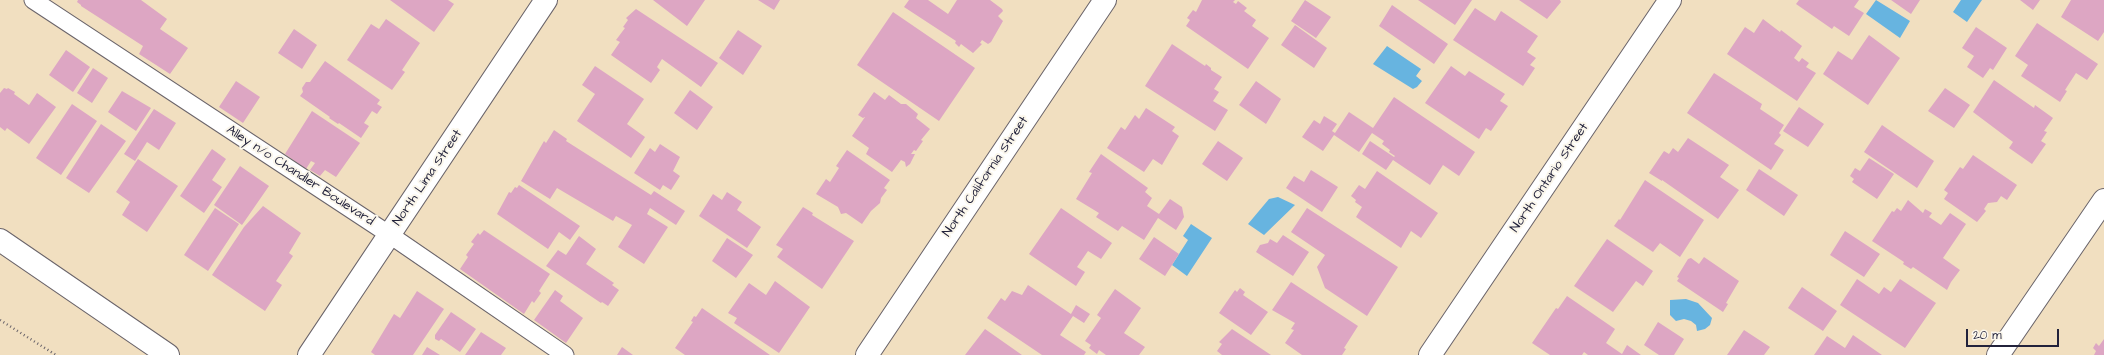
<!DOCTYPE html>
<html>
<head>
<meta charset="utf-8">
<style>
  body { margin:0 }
  #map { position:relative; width:2104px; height:355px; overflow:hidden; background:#f1dfc0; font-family:"Architects Daughter",sans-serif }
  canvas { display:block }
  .scale { position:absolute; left:1966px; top:329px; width:93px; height:18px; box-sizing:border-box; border:2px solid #22223b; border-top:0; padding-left:5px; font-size:12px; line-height:14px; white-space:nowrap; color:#22223b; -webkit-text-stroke:3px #fbf7ec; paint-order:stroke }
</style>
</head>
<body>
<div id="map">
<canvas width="2104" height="355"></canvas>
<div class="scale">20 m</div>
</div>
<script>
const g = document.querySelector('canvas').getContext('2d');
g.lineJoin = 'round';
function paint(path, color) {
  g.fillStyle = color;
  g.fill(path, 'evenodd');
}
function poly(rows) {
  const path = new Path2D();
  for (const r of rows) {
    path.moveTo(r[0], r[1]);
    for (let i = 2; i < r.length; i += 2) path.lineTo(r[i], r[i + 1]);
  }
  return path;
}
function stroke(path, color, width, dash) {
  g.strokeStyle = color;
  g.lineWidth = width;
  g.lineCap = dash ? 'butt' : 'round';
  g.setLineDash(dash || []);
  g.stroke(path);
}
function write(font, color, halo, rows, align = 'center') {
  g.font = font + ' "Architects Daughter",sans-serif';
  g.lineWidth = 4;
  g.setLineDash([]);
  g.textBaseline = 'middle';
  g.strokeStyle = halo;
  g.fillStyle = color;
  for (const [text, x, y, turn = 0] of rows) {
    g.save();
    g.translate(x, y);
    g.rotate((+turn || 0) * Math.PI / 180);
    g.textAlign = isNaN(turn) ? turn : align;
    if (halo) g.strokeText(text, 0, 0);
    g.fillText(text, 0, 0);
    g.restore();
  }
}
paint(poly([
  [1876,0,1910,21,1900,38,1866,14],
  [1961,0,1982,0,1967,22,1953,12],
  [1387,46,1421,69,1416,76,1422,81,1417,87,1413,89,1373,64],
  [1278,197,1295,205,1264,235,1248,224,1269,199],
  [1191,224,1212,238,1187,276,1172,265,1188,240,1183,236],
  [1686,299,1698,303,1712,318,1710,325,1705,329,1697,331,1696,325,1691,321,1684,319,1676,321,1670,315,1670,300]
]), '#67b4e0');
paint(poly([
  [78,0,141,0,167,19,160,29,188,48,170,74,139,54,143,46,81,6,81,5,77,2],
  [390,0,448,0,454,4,434,32],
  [653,0,705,0,687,26],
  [758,0,780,0,774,10],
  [909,0,928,0,948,14,957,0,990,0,1002,9,1003,11,998,16,1003,21,991,42,988,44,982,40,980,43,982,44,973,53,961,44,959,47,955,43,956,41,904,7],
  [1202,0,1235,0,1233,2,1236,4,1238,1,1247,8,1244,11,1256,20,1252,26,1269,38,1248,69,1186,26,1190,20,1187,18,1193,10,1196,12],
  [1305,0,1331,17,1316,38,1291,21],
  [1418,0,1472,0,1455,25],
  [1519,0,1560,0,1561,2,1547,19],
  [1799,0,1859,0,1854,7,1864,13,1849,36,1834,26,1832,29,1796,4],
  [1891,0,1920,0,1911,14],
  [2020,0,2040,0,2033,10],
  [2071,0,2104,0,2104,32,2098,41,2061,17],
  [1392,5,1448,44,1434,64,1379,26],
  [1475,8,1495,21,1501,11,1538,36,1527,52,1536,58,1530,65,1535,68,1523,86,1453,40],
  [636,9,718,63,701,87,662,59,657,67,660,70,651,83,611,55,620,42,616,40,625,28,623,27,628,20,626,18],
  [893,12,975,68,939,121,857,65],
  [386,19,420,43,402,70,405,72,392,90,347,60,371,24,379,29],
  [1763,19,1780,32,1781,30,1802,46,1794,58,1799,62,1802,58,1809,63,1806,67,1816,73,1797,101,1727,54,1745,27,1754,33],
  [2037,23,2098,64,2087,80,2076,73,2065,90,2067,91,2060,102,2021,76,2028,65,2015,56],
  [1295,25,1327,48,1314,68,1281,45],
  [1976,27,2007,48,1993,70,1990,68,1983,78,1967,67,1974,56,1962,48],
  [294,29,317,45,302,69,278,53],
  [738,30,762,46,743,75,719,58],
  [1869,35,1900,58,1868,105,1823,74,1838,51,1852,60],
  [1172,44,1205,66,1206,64,1211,68,1211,70,1222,77,1214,89,1219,92,1213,101,1228,110,1215,131,1145,86],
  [66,50,90,67,73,92,49,75],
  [325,61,380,100,377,104,382,107,377,114,372,111,364,123,369,126,361,138,339,123,338,124,329,118,330,117,300,96,303,92,302,88,306,82,310,82],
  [595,66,644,99,627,124,645,137,631,158,577,121,595,94,582,85],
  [1451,66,1465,76,1469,71,1505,94,1500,101,1508,106,1491,131,1486,128,1479,139,1425,103],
  [93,68,108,78,92,103,77,93],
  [1714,73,1762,104,1760,109,1784,125,1779,133,1781,135,1774,144,1784,150,1771,170,1687,113],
  [1994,80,2034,108,2035,105,2053,118,2044,131,2047,132,2041,141,2046,144,2032,164,2009,148,2013,142,1973,112],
  [236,81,260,97,243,123,219,107],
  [1256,81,1281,99,1266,124,1239,105],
  [4,88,7,89,8,88,15,92,14,94,29,105,37,93,56,107,29,144,7,128,5,131,0,127,0,93],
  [1945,88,1970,105,1954,128,1928,111],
  [690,90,713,107,697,130,674,113],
  [122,91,151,108,136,131,108,112],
  [874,92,885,100,889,95,901,104,906,104,918,114,916,118,930,129,921,140,923,141,916,151,914,150,911,154,915,154,910,164,906,167,905,162,901,160,892,172,866,154,869,148,852,136,865,117,863,118,858,115],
  [1394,97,1475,152,1459,176,1443,165,1430,185,1393,160,1386,170,1362,154,1370,141,1394,157,1395,156,1389,152,1390,150,1382,144,1384,141,1372,133,1359,152,1334,135,1323,151,1302,137,1314,120,1320,124,1324,116,1337,124,1332,131,1335,133,1349,112,1373,128],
  [72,104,97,121,61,175,36,158],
  [1799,107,1824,124,1808,147,1783,131],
  [1146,108,1175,127,1172,131,1179,136,1162,165,1153,159,1144,172,1107,148,1121,127,1125,130,1135,115,1139,119],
  [154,109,176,123,159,150,147,142,135,161,124,154],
  [312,111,360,143,336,177,325,170,320,176,310,170,315,163,311,161,306,169,285,154],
  [101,124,126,141,89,193,66,178],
  [1882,125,1934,161,1917,188,1864,152],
  [554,130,567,139,566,141,651,195,654,191,685,211,676,225,650,208,647,214,668,227,644,264,618,247,632,225,616,216,613,221,557,188,550,199,521,181,544,141,546,143],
  [1688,138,1729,165,1720,177,1739,190,1718,219,1662,180,1662,181,1649,173,1664,151,1669,154,1673,148,1678,152],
  [1218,141,1243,158,1227,181,1202,164],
  [660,144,680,157,673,171,680,176,671,190,663,185,660,190,634,173,650,148,655,152],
  [212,149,226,159,212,180,222,187,204,213,180,196],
  [847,150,890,180,884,188,887,190,881,198,880,203,871,211,862,224,846,213,841,214,838,207,816,194,826,179,830,182,839,168,836,166],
  [1101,154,1148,188,1145,192,1152,198,1147,206,1159,214,1170,199,1182,207,1184,217,1176,230,1158,218,1144,240,1122,226,1118,231,1096,217,1099,213,1076,199,1092,173,1089,172],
  [1973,155,2017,185,2007,200,2001,196,1997,202,1988,203,1984,209,1986,211,1977,222,1944,199,1948,193,1944,190,1960,167,1963,169],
  [1869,158,1894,174,1877,199,1852,182,1854,179,1850,176,1855,168,1860,171],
  [138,159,178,186,147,232,122,215,130,202,116,192],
  [240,166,269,186,242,225,214,205],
  [1759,169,1798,195,1784,216,1746,190],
  [1311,170,1338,187,1322,212,1286,188,1294,176,1304,182],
  [1377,171,1438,213,1421,238,1411,231,1401,248,1356,217,1362,207,1355,202,1356,200,1351,196,1359,185,1365,189],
  [1645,180,1704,220,1680,257,1660,243,1653,252,1614,226,1619,219,1620,220],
  [519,185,580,226,570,240,559,232,548,249,497,214,509,192,511,193,515,187,517,188],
  [727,192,742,202,737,210,761,227,747,248,699,216,713,194,722,200],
  [1908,200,1923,213,1925,209,1932,213,1929,217,1941,225,1950,213,1966,224,1943,258,1960,270,1951,282,1947,290,1913,267,1911,269,1903,264,1904,262,1872,241,1892,211,1894,212,1897,208,1901,211],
  [263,206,301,233,289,253,293,256,276,281,282,285,265,311,212,275,244,227],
  [803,207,813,213,812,215,854,241,822,289,777,257,783,249,776,245],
  [215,208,239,224,208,271,184,255],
  [1061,208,1112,243,1101,259,1088,251,1077,267,1085,272,1076,286,1029,254],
  [1307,208,1398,267,1367,316,1325,288,1317,267,1325,255,1291,232],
  [484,230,550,274,539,291,541,293,534,303,532,301,524,314,460,269,468,257,466,255,474,244,471,242,478,233,480,235],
  [1845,231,1880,254,1864,277,1830,255],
  [1283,235,1309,252,1293,276,1256,252,1260,245,1268,243,1270,239,1277,243],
  [579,236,596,249,586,264,614,283,612,285,619,290,608,306,602,302,601,303,546,266,558,250,566,255],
  [1154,237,1179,254,1165,276,1139,259],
  [727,238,753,255,736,278,712,261],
  [1607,239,1653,271,1643,286,1636,281,1613,312,1574,286],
  [1704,257,1739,281,1726,303,1728,304,1723,312,1677,281,1679,278,1677,277,1688,259,1691,258,1699,264],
  [1857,279,1879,294,1884,287,1891,292,1900,279,1936,303,1905,348,1840,305],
  [775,281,810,307,779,353,734,323,737,318,728,313,749,283,766,295],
  [1291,282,1358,326,1344,348,1346,349,1342,355,1302,355,1285,343,1294,330,1291,329,1295,323,1272,310],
  [1028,285,1071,314,1076,305,1090,314,1084,323,1073,316,1060,335,1086,352,1084,355,1042,355,987,318,1001,298,1005,301,1012,291,1022,295],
  [1802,287,1837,311,1823,331,1788,308],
  [1240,288,1245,292,1243,295,1268,312,1251,335,1219,313,1235,290,1237,292],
  [1115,289,1141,308,1124,333,1145,347,1139,355,1106,355,1099,350,1097,354,1089,348,1091,345,1085,341,1101,318,1097,315],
  [555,290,563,296,560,301,583,318,566,343,534,320],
  [417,291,444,309,413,355,375,355,371,352,394,314,400,318],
  [1567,296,1615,329,1606,343,1622,354,1627,345,1641,355,1588,355,1584,352,1582,355,1550,355,1532,343,1556,308,1558,309],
  [702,308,770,355,685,355,675,348,693,322,691,321,694,316,696,317],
  [451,312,476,329,460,352,441,339,439,341,435,339,435,335],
  [1658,322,1684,339,1674,355,1659,355,1644,345],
  [985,329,1022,355,965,355],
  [1232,329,1271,355,1222,355,1217,351,1222,344,1219,342],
  [1744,330,1770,347,1764,355,1727,355],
  [481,332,506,348,501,355,465,355],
  [1853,335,1882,355,1814,355,1827,336,1845,348],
  [2104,339,2104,355,2094,355,2096,351,2093,348,2096,343,2099,346],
  [427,347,440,355,422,355],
  [622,347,633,355,617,355]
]), '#dda6c3');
const lane = poly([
  [33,0,390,235,565,355]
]);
const street = poly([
  [309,355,546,0],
  [1430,355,1670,0],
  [1998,355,2104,200]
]);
const secondary = poly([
  [0,240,168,355],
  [867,355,1105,0]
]);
stroke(lane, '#6a646a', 19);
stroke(street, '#6a646a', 24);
stroke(secondary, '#6a646a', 24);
stroke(poly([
  [0,320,56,355]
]), '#6a646a', 2.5, [1, 3]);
stroke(lane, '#fff', 17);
stroke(street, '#fff', 22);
stroke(secondary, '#fff', 22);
write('13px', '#22223b', '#fbf7ec', [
  ["Alley n/o Chandler Boulevard",300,176,33],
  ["North California Street",986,177,-56],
  ["North Lima Street",428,178,-56],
  ["North Ontario Street",1550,178,-56]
]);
</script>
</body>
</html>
